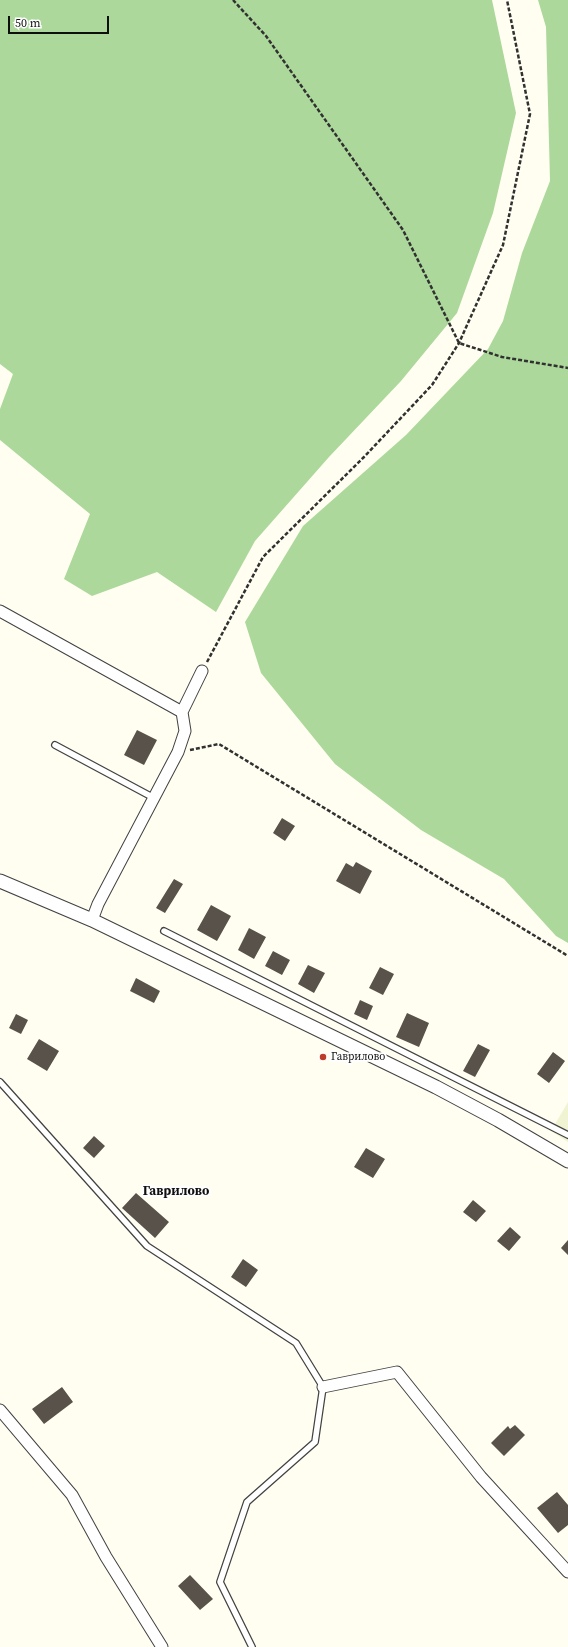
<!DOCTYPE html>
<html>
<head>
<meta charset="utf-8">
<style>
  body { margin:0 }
  #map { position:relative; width:568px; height:1647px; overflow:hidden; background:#fffef1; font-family:"Source Serif 4",serif }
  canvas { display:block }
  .scale { position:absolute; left:8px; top:16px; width:101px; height:18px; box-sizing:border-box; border:2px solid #0f0f0f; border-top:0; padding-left:5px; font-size:12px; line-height:14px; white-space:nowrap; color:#0f0f0f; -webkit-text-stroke:3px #fff; paint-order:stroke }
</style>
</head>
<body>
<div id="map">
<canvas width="568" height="1647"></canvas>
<div class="scale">50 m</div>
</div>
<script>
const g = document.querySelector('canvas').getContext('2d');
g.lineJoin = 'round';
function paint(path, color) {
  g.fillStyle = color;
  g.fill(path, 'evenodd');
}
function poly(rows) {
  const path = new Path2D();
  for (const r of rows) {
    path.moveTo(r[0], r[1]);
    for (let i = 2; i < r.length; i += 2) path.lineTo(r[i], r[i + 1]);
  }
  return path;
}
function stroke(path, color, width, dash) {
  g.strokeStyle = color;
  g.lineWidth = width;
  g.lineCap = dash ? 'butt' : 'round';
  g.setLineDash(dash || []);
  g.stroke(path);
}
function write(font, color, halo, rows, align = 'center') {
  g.font = font + ' "Source Serif 4",serif';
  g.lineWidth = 4;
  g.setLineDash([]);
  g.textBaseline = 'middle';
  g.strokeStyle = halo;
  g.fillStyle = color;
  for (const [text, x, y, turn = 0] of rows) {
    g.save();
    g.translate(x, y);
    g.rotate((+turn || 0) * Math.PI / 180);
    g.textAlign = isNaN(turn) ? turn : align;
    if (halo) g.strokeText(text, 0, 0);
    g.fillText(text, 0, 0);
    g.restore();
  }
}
paint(poly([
  [568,1102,568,1142,551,1131]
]), '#f1f4d2');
paint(poly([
  [0,0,492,0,516,113,493,213,457,313,401,381,329,457,255,541,216,612,157,572,92,596,64,579,90,514,0,440,0,409,13,374,0,364],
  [538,0,568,0,568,943,556,936,504,879,421,830,335,764,261,673,245,622,303,526,406,435,488,349,503,321,522,253,550,181,546,27]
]), '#acd99b');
paint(poly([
  [137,730,157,740,144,765,124,755],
  [282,818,295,826,285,841,273,833],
  [356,862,372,871,360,894,336,881,346,863,353,867],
  [174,879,183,884,165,913,156,908],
  [211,905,231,916,217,941,197,930],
  [249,928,266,937,254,959,238,950],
  [273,951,290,960,282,975,265,966],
  [308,965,325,973,314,993,298,984],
  [380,967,394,974,383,995,369,988],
  [136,978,160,991,154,1003,130,991],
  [360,1000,373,1006,367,1020,354,1014],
  [407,1013,429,1023,419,1047,396,1037],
  [16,1014,28,1020,21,1034,9,1028],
  [39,1039,59,1051,47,1071,27,1059],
  [478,1044,490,1050,475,1077,463,1071],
  [553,1052,565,1061,549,1083,537,1074],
  [94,1136,105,1146,94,1158,83,1148],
  [366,1148,385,1159,373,1178,354,1167],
  [136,1193,169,1222,155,1238,122,1208],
  [473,1200,486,1211,476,1222,463,1212],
  [510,1227,521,1237,509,1251,497,1241],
  [568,1240,568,1255,561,1248],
  [243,1259,258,1270,246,1287,231,1277],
  [62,1387,73,1402,44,1424,32,1409],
  [515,1425,525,1435,504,1456,491,1443,508,1426,510,1429],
  [557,1492,568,1505,568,1525,558,1533,537,1508],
  [190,1575,213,1599,200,1610,178,1586]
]), '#58524b');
const service = poly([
  [55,745,154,798],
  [164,931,568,1135],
  [0,1082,147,1246,296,1343,323,1387,315,1442,247,1502,220,1582,252,1647]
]);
const minor = poly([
  [0,611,182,712],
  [92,920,98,904,178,752,185,731,182,712,202,671],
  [323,1387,397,1372,481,1477,568,1572],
  [0,1410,72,1495,106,1557,162,1647]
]);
const tertiary = poly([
  [0,881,92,920,436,1087,498,1120,568,1161]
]);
stroke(service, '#424242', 8);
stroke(minor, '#424242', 13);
stroke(tertiary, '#424242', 15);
stroke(poly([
  [233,0,266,36,403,230,459,343,502,357,568,368],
  [207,662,263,557,364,457,432,385,459,343,503,245,530,114,507,0],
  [190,750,219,744,568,956]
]), '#313131', 2.5, [4, 2]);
stroke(service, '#fff', 5.5);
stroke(minor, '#fff', 11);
stroke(tertiary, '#fff', 13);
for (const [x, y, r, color] of [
  [323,1057,4,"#bd3c29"]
]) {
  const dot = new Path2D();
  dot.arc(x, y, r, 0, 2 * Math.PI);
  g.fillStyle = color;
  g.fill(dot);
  stroke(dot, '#fff', 1.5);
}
write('11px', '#0f0f0f', '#fff', [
  ["Гаврилово",331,1057]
], 'left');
write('bold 13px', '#0f0f0f', '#fff', [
  ["Гаврилово",176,1192]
]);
</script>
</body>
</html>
